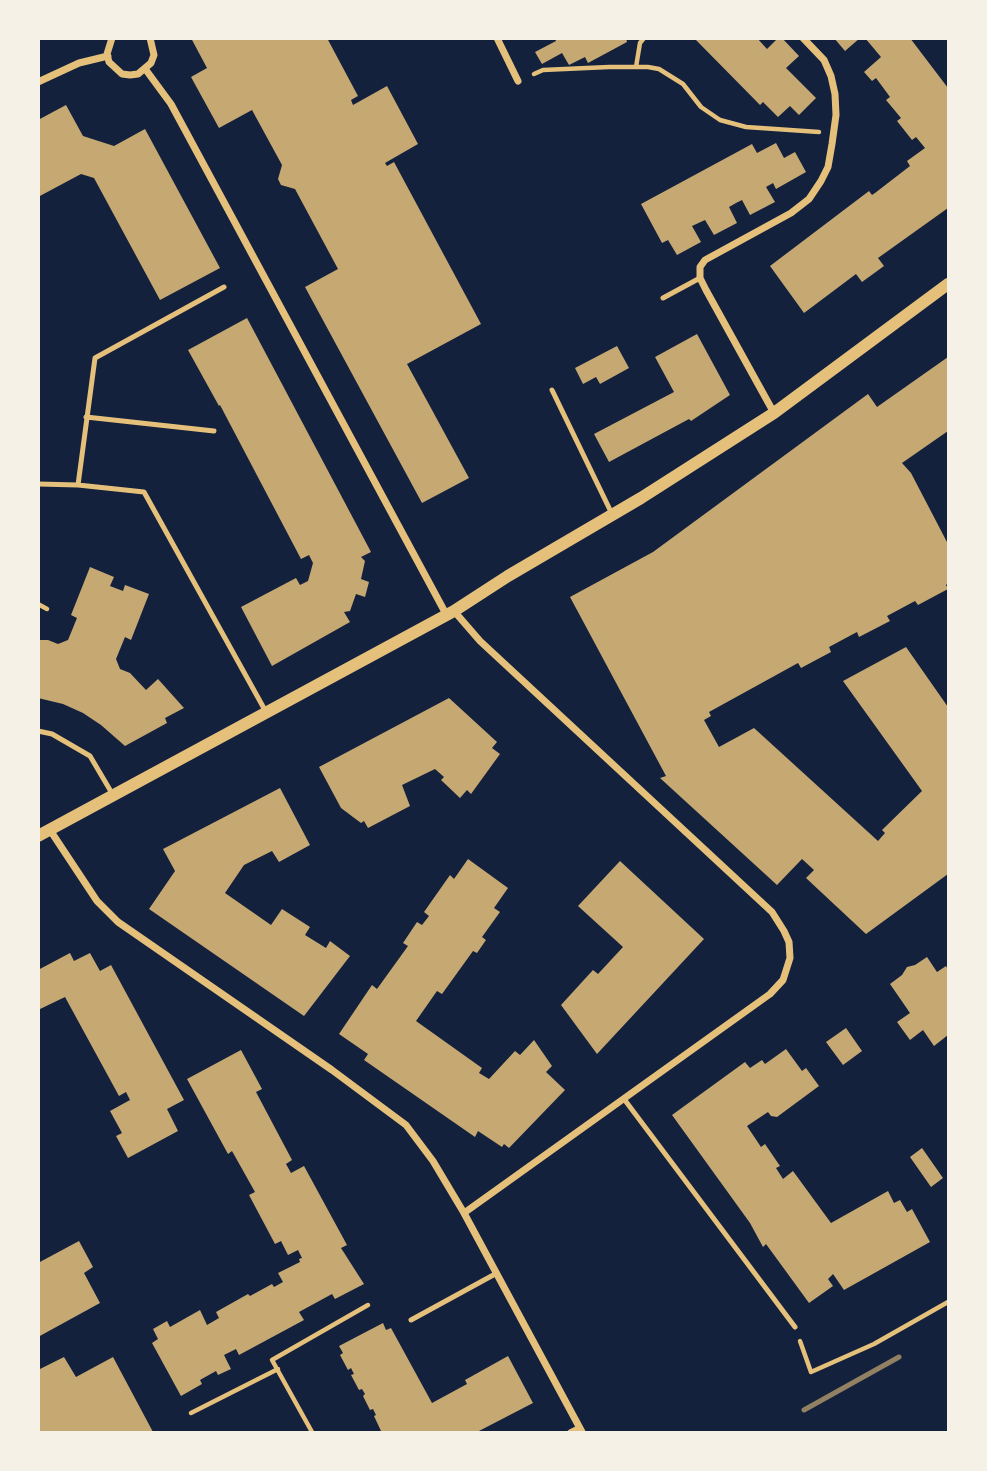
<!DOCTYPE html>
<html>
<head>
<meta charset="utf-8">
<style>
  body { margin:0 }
  #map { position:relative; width:987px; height:1471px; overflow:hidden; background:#14213d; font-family:"Work Sans",sans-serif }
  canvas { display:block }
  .frame { position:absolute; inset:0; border:40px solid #f6f1e7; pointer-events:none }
</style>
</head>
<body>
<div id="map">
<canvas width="987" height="1471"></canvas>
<div class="frame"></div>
</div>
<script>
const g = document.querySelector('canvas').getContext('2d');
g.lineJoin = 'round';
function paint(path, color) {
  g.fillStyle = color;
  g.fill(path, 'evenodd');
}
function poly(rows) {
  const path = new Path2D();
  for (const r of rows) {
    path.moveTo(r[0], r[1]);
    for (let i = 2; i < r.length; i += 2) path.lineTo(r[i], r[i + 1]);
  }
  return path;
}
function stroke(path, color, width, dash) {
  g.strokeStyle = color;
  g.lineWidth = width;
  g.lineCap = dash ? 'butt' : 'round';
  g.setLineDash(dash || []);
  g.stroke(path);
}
paint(poly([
  [191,38,327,38,358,96,351,100,353,105,387,86,418,144,385,163,387,166,394,162,481,324,407,364,469,478,422,503,305,287,338,269,295,189,281,185,278,179,282,165,252,110,219,128,191,77,207,68],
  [555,38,626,38,627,42,588,63,585,57,569,65,562,53,542,64,535,52,556,41],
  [694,38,757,38,767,49,778,38,782,38,799,56,786,68,816,98,799,115,790,106,778,117,763,102,760,105],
  [834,38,860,38,845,51],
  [865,38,910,38,948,88,948,208,878,258,884,266,862,282,856,274,804,313,770,266,869,191,872,195,875,193,910,166,907,161,925,148,916,137,912,140,897,121,901,118,886,100,890,97,876,78,872,81,864,72,881,57],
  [66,105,83,136,114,146,145,129,220,268,160,300,94,178,81,174,38,197,38,120],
  [776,143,784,158,795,152,806,172,776,189,773,183,766,187,775,202,750,215,742,200,736,203,729,207,737,223,714,235,705,220,692,226,701,242,677,255,668,240,662,243,641,204,752,144,757,153],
  [247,318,371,552,361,557,365,561,361,579,369,582,365,597,356,594,350,611,344,612,350,622,272,666,241,607,296,578,300,585,308,581,313,563,309,555,301,559,220,405,219,406,188,350],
  [697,334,730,395,691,421,689,419,609,462,594,434,674,392,655,357],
  [617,346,629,368,600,384,596,377,583,384,575,368],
  [948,357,948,431,902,463,911,473,948,544,948,583,946,585,948,589,918,605,915,601,887,616,890,621,859,637,857,632,829,647,831,652,801,668,798,663,709,712,711,716,704,720,719,747,754,728,878,841,885,833,882,830,922,791,843,681,906,647,948,707,948,874,866,934,806,878,814,870,802,859,777,885,660,778,666,776,570,597,653,552,868,394,877,407],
  [90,567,114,577,110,586,123,591,125,585,149,594,131,640,125,637,116,659,120,669,130,673,146,690,158,679,184,708,165,718,167,723,125,746,101,725,83,713,63,704,38,698,38,640,48,640,58,644,68,640,77,618,71,615],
  [449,698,497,742,492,748,500,754,471,794,467,790,460,798,441,780,444,777,435,769,402,785,410,806,368,828,364,821,361,823,341,808,319,767],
  [280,788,310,845,279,862,272,851,244,865,225,893,271,925,282,909,310,927,305,935,326,948,330,941,350,956,304,1016,149,909,175,871,163,849],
  [468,859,508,888,494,908,500,912,482,937,486,940,477,953,473,951,442,994,437,991,416,1021,482,1068,479,1073,489,1079,515,1051,520,1055,534,1040,552,1066,546,1072,565,1090,509,1148,504,1144,502,1147,478,1131,475,1137,364,1060,368,1054,339,1034,372,985,377,989,408,946,403,943,417,922,422,925,429,916,424,912,450,875,454,879],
  [620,861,704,939,597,1054,561,1005,593,970,598,974,623,947,578,906],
  [70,953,74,961,90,953,100,971,111,965,184,1100,167,1109,178,1131,128,1158,116,1136,122,1133,110,1111,130,1100,126,1092,119,1096,65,997,38,1010,38,970],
  [927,957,937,972,946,966,948,970,948,1035,934,1046,923,1030,910,1040,897,1022,910,1013,890,984,902,975,907,967,915,965],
  [846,1028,862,1051,843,1065,826,1042],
  [786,1049,802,1071,806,1068,819,1086,777,1117,771,1116,768,1112,747,1126,761,1147,765,1144,780,1166,776,1168,783,1179,793,1171,831,1223,888,1191,894,1203,900,1200,907,1212,912,1209,930,1242,844,1290,833,1274,828,1279,833,1286,809,1303,766,1244,763,1247,750,1223,672,1115,745,1062,750,1068,762,1060,765,1064],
  [241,1050,262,1089,256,1092,292,1160,286,1164,291,1173,304,1166,347,1245,341,1248,364,1284,335,1299,332,1294,299,1312,304,1320,239,1355,236,1349,224,1355,231,1369,218,1375,216,1371,200,1380,202,1384,181,1396,152,1343,158,1339,153,1329,167,1321,170,1327,200,1310,207,1325,219,1318,216,1312,248,1294,250,1296,272,1284,274,1287,283,1282,278,1273,300,1262,299,1259,302,1258,298,1250,288,1255,281,1241,275,1244,249,1195,255,1192,232,1151,228,1154,187,1079],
  [922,1148,943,1178,931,1187,910,1157],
  [79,1241,93,1267,84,1273,100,1303,38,1337,38,1263],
  [383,1323,386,1330,391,1328,432,1403,467,1384,465,1380,508,1356,533,1403,477,1432,381,1431,374,1416,376,1415,373,1409,370,1410,363,1396,365,1394,362,1389,359,1390,351,1375,354,1374,351,1368,348,1370,340,1355,343,1353,339,1346],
  [64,1357,76,1377,113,1357,153,1432,38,1432,38,1370]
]), '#c6a872');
stroke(poly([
  [636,67,640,43,644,38],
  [534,74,543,70,609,67,648,67,659,69,683,84,701,107,720,120,746,127,819,132],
  [38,604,47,609],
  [800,1341,811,1372,874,1344,948,1302],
  [191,1413,278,1369],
  [312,1432,272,1360,368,1305]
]), '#e5c07b', 4.5);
stroke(poly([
  [663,298,700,278],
  [552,390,612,514],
  [86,417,214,431],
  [38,484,78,485,144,492,266,712],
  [78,485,95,358,224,287],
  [38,731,52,734,90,756,113,795],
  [624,1099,795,1327],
  [411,1320,497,1273],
  [570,1432,580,1427]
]), '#e5c07b', 5);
stroke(poly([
  [112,38,107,54,109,62,122,74,130,75,138,74,151,63,154,55,150,38],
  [497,38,518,81],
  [146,70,171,104,446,614],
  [38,82,79,63,108,56],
  [774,413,706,290,700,278,700,267,705,260,791,213,809,199,821,181,828,167,832,144,836,115,835,94,831,76,824,60,803,38],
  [454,611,480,641,772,912,784,931,789,942,790,958,783,980,770,994,464,1213],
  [50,830,97,901,118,922,332,1070,406,1125,433,1161,464,1213,582,1432]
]), '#e5c07b', 7);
stroke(poly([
  [38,836,454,611,508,576,641,498,774,413,948,284]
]), '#e5c07b', 12);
stroke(poly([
  [804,1410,899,1357]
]), '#918062', 5);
</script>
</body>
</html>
